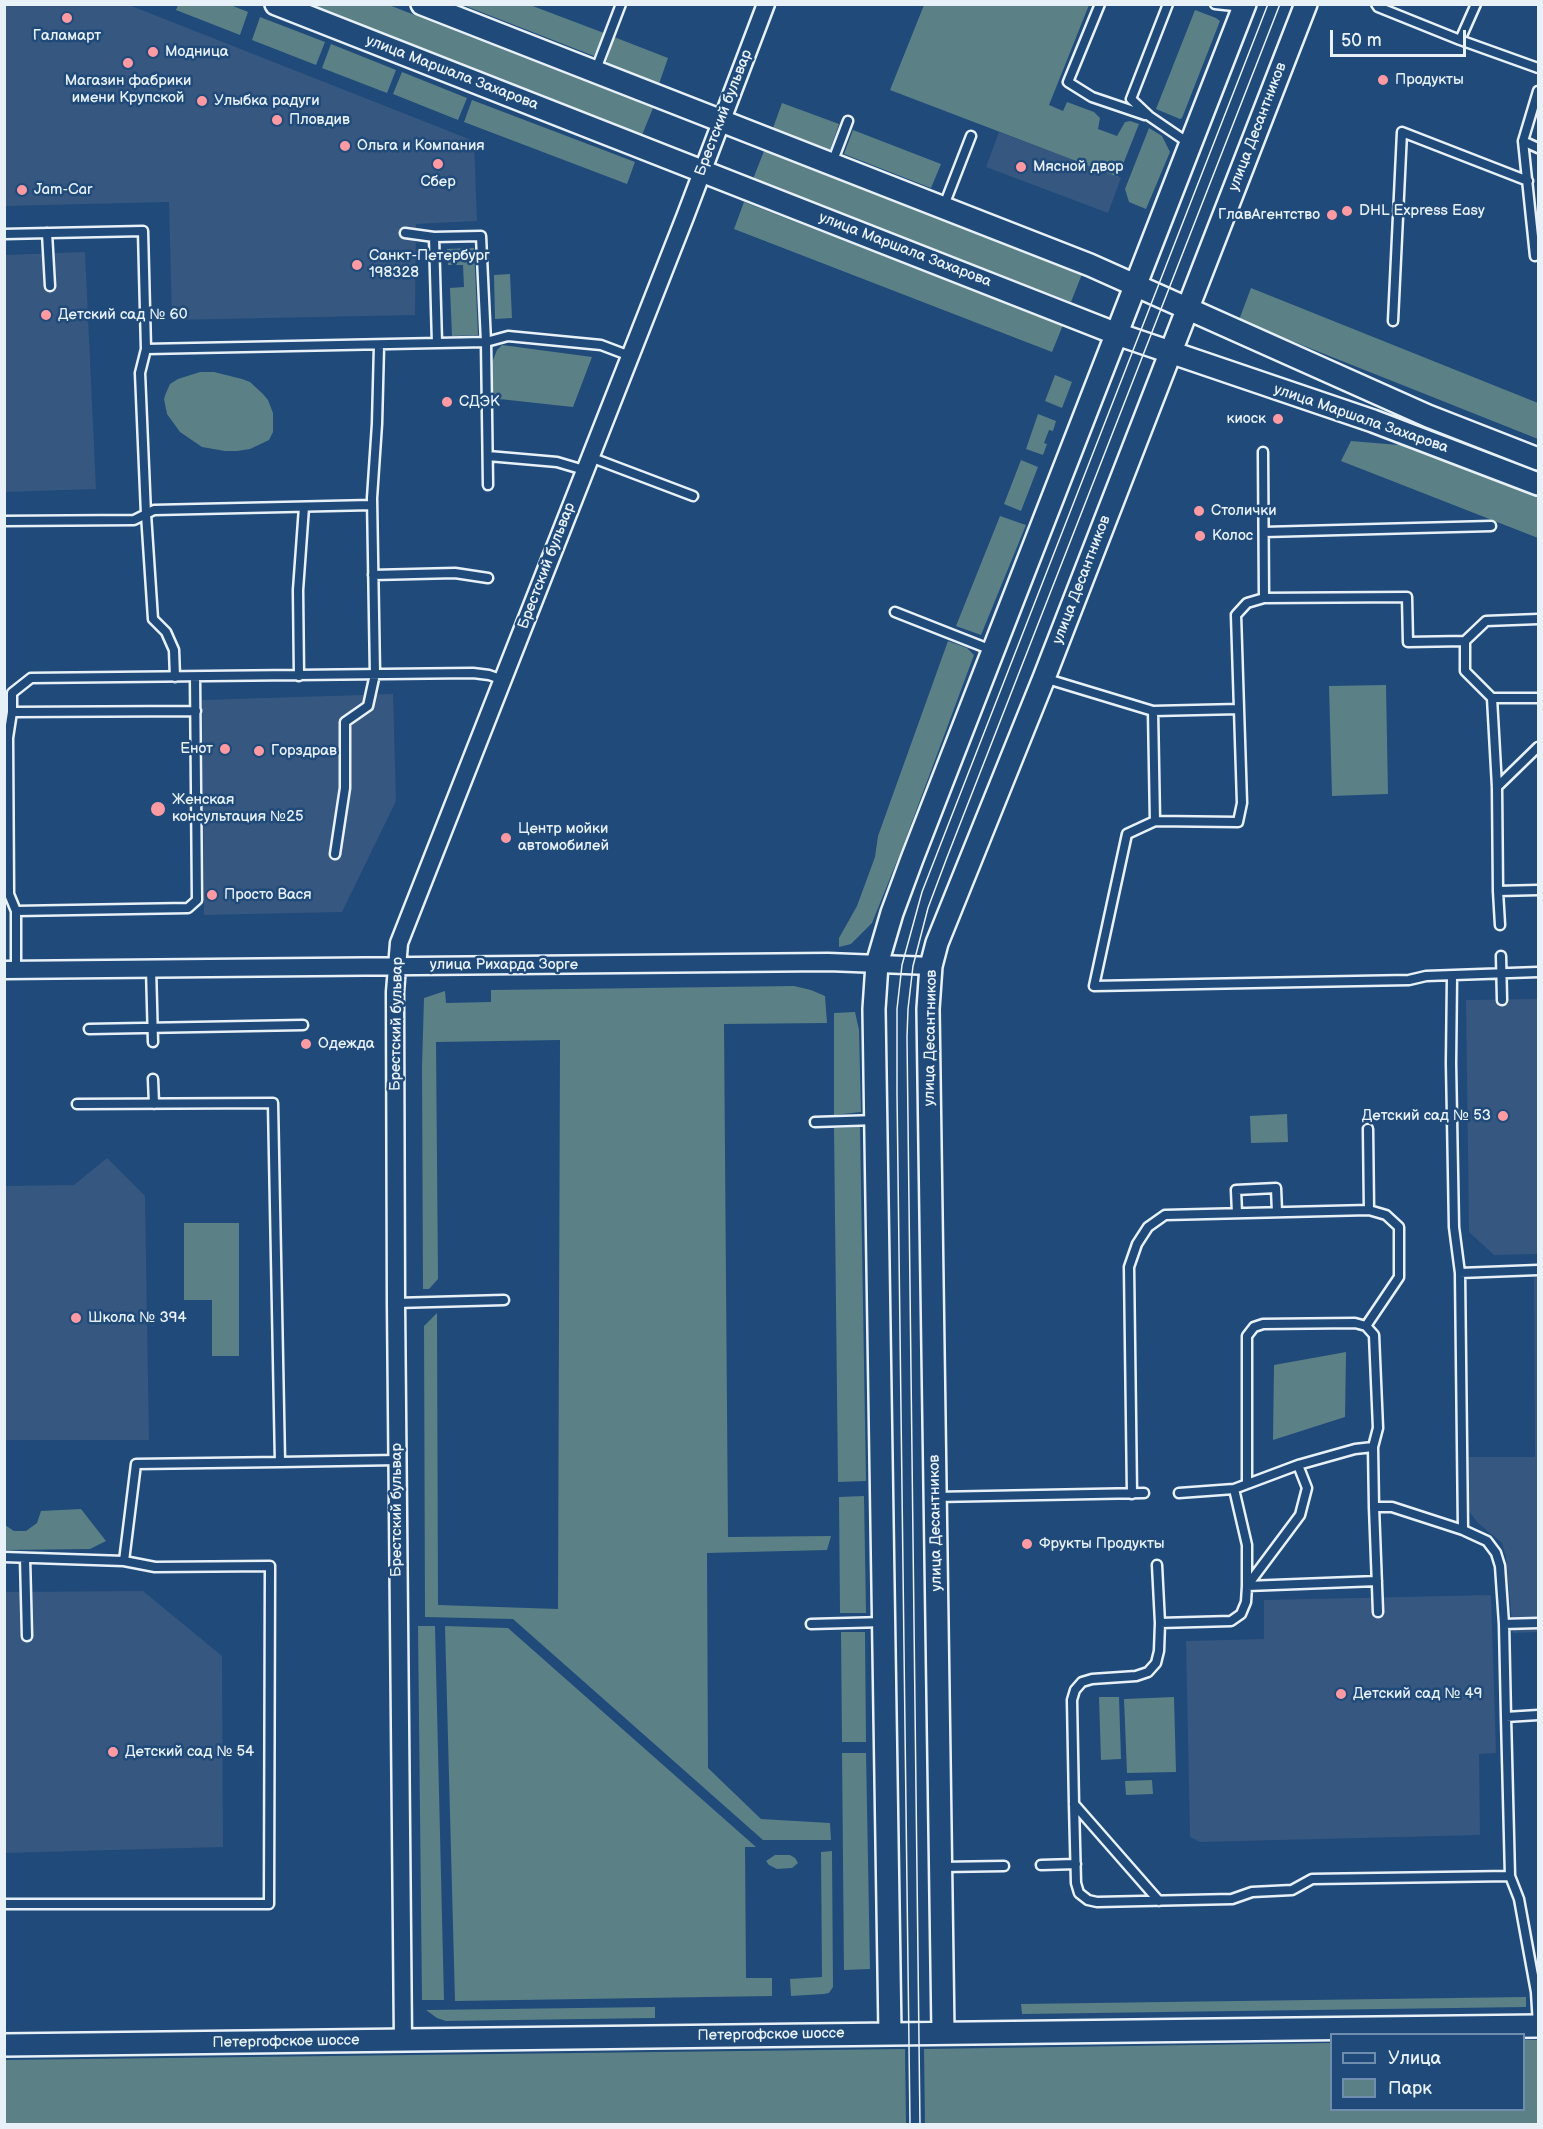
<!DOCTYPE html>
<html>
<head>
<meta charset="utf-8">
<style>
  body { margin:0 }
  #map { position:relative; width:1543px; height:2129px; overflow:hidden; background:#1f4a7a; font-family:"Balsamiq Sans",sans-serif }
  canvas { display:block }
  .frame { position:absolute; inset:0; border:6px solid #e8f1f8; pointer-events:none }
  .legend { position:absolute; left:1330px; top:2033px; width:195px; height:78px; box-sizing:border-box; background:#1f4a7a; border:2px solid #6f8dac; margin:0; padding:8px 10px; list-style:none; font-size:18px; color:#e8f1f8 }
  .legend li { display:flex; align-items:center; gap:12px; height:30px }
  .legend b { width:30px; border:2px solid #6f8dac }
  .scale { position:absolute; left:1330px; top:30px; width:136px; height:27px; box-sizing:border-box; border:3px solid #e8f1f8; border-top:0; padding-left:8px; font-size:18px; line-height:21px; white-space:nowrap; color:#e8f1f8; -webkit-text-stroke:4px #1f4a7a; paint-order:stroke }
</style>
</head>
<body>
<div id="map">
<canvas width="1543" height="2129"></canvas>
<div class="frame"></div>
<ul class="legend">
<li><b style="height:8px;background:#1f4a7a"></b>Улица</li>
<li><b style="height:16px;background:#5b8086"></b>Парк</li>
</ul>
<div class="scale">50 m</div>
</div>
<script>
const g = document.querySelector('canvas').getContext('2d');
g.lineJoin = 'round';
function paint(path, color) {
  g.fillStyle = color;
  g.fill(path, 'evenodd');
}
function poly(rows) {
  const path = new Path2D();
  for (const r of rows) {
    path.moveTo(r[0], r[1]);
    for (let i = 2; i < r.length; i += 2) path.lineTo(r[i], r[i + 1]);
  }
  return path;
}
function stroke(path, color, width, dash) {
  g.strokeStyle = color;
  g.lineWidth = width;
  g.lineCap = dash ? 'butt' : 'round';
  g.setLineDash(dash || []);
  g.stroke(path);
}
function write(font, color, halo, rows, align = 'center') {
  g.font = font + ' "Balsamiq Sans",sans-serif';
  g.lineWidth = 5;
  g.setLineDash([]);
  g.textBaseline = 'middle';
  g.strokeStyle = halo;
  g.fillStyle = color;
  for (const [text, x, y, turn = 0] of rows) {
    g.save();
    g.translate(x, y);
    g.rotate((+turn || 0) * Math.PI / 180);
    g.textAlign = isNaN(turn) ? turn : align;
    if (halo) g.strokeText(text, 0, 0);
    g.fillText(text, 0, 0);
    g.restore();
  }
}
paint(poly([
  [4,5,129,5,474,141,477,221,416,224,415,315,172,320,169,202,5,206],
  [999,132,1121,178,1108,213,986,167],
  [85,252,96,489,5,492,4,255],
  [393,694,396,801,342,912,204,915,202,700],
  [1538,999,1538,1254,1494,1255,1469,1232,1466,1000],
  [107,1158,145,1196,149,1440,5,1440,5,1186,74,1185],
  [1534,1277,1538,1277,1538,1632,1513,1633,1506,1557,1502,1543,1478,1523,1469,1511,1469,1457,1535,1457],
  [143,1591,222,1656,223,1847,5,1853,4,1592],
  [1491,1595,1496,1753,1479,1754,1480,1835,1200,1842,1190,1837,1186,1641,1264,1639,1264,1600]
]), '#36577f');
paint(poly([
  [228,4,248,12,240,35,176,10,178,5],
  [309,5,389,5,653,108,642,135],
  [463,5,530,5,604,33,594,56],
  [924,5,1089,5,1049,105,1063,111,1067,102,1094,112,1100,118,1098,129,1117,136,1125,122,1130,121,1139,124,1118,177,890,90],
  [1195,10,1216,18,1220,21,1182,118,1180,119,1156,109],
  [260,17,325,42,316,65,252,40],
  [614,37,668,58,659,84,606,63],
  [331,44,396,70,387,93,322,68],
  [402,72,467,98,458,120,393,94],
  [472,100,635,162,627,184,464,122],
  [782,103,839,124,830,150,773,128],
  [1149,128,1162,136,1170,152,1146,209,1129,202,1125,189],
  [853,130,941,164,931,188,844,154],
  [764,151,1082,274,1071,302,753,179],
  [744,202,1063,325,1052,352,734,229],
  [474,248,478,335,452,336,450,288,464,287,463,265,448,265,447,249],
  [510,274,512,318,495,319,494,275],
  [1251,288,1538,403,1538,439,1239,320],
  [502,345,592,357,573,407,490,398,491,365,497,350],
  [200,372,214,372,242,379,250,382,263,394,268,400,273,413,273,432,269,440,250,449,237,451,225,451,202,447,180,432,167,414,164,399,166,393,170,384,178,379],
  [1055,375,1072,382,1062,408,1045,401],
  [1038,414,1056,421,1053,431,1049,430,1044,443,1047,444,1043,455,1026,449],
  [1351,441,1411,446,1538,497,1538,538,1341,461],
  [1021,460,1038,467,1021,511,1004,504],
  [1000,516,1026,525,981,635,956,626],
  [948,641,967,648,974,655,903,846,872,923,851,944,839,947,839,938,857,906,875,857,878,836],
  [1386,685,1388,794,1332,796,1329,686],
  [794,986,811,990,825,996,827,1023,724,1024,728,1537,831,1536,827,1550,707,1553,708,1768,761,1819,830,1823,831,1840,763,1840,513,1619,425,1617,424,1326,437,1313,438,1605,558,1609,560,1040,436,1042,438,1279,429,1289,423,1289,422,1067,424,998,445,991,446,1003,491,1002,491,990],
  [855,1012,859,1030,861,1112,834,1115,834,1013],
  [1287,1114,1288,1142,1251,1143,1250,1116],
  [860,1127,866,1481,838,1482,834,1128],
  [184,1223,239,1223,239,1356,212,1356,212,1300,184,1300],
  [1346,1352,1345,1417,1273,1440,1274,1365],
  [864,1496,866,1613,840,1613,839,1497],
  [81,1509,106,1541,90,1549,5,1550,5,1525,14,1531,26,1531,37,1523,41,1511],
  [418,1626,435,1626,444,2000,422,2000],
  [445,1626,508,1628,756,1847,745,1847,746,1978,772,1978,772,1996,455,2001],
  [841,1632,865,1632,866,1742,842,1742],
  [1099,1697,1119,1697,1121,1759,1101,1760],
  [1174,1697,1176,1772,1127,1773,1124,1699],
  [842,1753,866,1753,870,1969,844,1970],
  [1152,1780,1153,1794,1126,1795,1125,1781],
  [832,1851,833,1987,829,1993,824,1994,791,1996,790,1979,822,1977,821,1852],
  [775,1855,790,1855,795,1858,798,1863,792,1868,777,1869,769,1865,766,1861],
  [1526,1997,1526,2007,1022,2014,1021,2004],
  [655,2007,655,2018,446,2021,437,2018,426,2010],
  [1524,2040,1538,2040,1538,2124,925,2124,924,2049,1331,2043,1332,2110,1524,2110],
  [905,2049,906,2124,5,2124,5,2060]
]), '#5b8086');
const service = poly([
  [1100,4,1068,82,1092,97,1145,115],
  [1168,4,1131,99,1149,116,1190,144],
  [1215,4,1243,7],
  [1376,4,1378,7,1460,40,1476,4],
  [1460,40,1538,68],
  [595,72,621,4],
  [1523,141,1538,91],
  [832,163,848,121],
  [943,208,971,136],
  [47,233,50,286],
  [405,233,434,237,437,343],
  [4,234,143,231,146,349,486,342,508,336,601,345,630,356],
  [434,237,481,236,486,342,488,485],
  [1535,256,1523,141,1538,148],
  [1393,321,1402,132,1528,181],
  [146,349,140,373,146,514,153,619,166,632,174,650,175,677],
  [1263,452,1264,598],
  [488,456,557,462,584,470],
  [590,457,693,496],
  [4,521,134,520,154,510,372,505],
  [1264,532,1491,526],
  [373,575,455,573,488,578],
  [895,612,994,651],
  [1465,641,1486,621,1538,619],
  [299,676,298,590,304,507],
  [1044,678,1153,711,1239,709,1236,615,1247,603,1264,598,1407,597,1408,642,1465,641,1465,671,1492,698,1497,787,1498,891,1538,890],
  [1492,698,1538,698],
  [1153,711,1155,821,1127,834,1094,986,1409,980,1426,976,1538,972],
  [12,712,196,711],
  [1497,787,1538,747],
  [1155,821,1238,822,1242,803,1239,709],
  [335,854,345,788,345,722,368,706,375,674,372,498,377,424,379,346],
  [1498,891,1500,925],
  [16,911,188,908,197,900,195,677],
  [1501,956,1502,1000],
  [151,968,153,1042],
  [16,969,16,911,9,894,8,738,12,712,12,693,31,678,473,673,489,675,503,680],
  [1452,977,1451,1063,1454,1227,1460,1273,1463,1530],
  [89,1029,303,1025],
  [153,1079,154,1104],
  [77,1104,273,1103,280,1462,397,1460],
  [815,1122,876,1120],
  [1368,1129,1369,1210],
  [1237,1213,1236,1190,1276,1188,1277,1212],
  [1460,1273,1538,1270],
  [396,1303,504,1300],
  [1298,1465,1307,1488,1300,1515,1247,1586,1246,1602,1241,1614,1231,1621,1160,1623,1159,1651,1156,1663,1148,1672,1136,1676,1092,1679,1082,1682,1075,1690,1072,1700,1074,1804,1076,1883,1079,1893,1088,1900,1097,1902,1232,1899,1252,1892,1292,1890,1312,1879,1510,1876],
  [1247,1484,1247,1336,1254,1327,1263,1324,1355,1323,1366,1326,1374,1335,1378,1428,1373,1447,1374,1507,1392,1507,1463,1530,1487,1541,1496,1553,1500,1566,1504,1624,1506,1717],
  [1234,1489,1247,1545,1247,1586,1377,1581],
  [1179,1493,1234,1489,1298,1465,1355,1449,1373,1447],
  [1132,1494,1129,1267,1137,1244,1148,1227,1165,1215,1369,1210,1386,1215,1399,1227,1399,1277,1366,1326],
  [935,1497,1144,1493],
  [1374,1507,1378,1612],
  [4,1557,124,1561,136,1464,280,1462],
  [25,1558,27,1636],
  [1157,1565,1160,1623],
  [811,1624,884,1622],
  [1504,1624,1538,1623],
  [1074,1804,1159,1901],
  [1041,1865,1076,1864],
  [942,1867,1004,1866],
  [4,1904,269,1904,270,1566,155,1567,124,1561],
  [1538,2025,1536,1992,1519,1899,1510,1876,1506,1717,1538,1715]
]);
const minor = poly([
  [4,970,828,962,931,966],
  [403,2040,396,1303,395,992,399,943,685,217,766,4]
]);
const tertiary = poly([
  [276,4,1117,334,1373,421,1538,484],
  [422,4,1090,265,1428,416,1538,459],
  [943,2033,928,1009,931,966,937,943,1044,678,1306,4],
  [890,2034,874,1009,877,964,892,913,912,859,1245,4],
  [4,2045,1538,2026]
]);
stroke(service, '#e8f1f8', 13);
stroke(minor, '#e8f1f8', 21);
stroke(tertiary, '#e8f1f8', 26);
stroke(service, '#1f4a7a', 8);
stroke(minor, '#1f4a7a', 16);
stroke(tertiary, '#1f4a7a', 21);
stroke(poly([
  [910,2124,897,1093,897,1009,902,965,922,892,1268,4],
  [920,2124,907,1037,908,1009,913,966,928,908,946,860,1280,4]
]), '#e8f1f8', 1.5);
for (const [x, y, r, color] of [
  [67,18,6,"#ff9aa2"],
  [153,52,6,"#ff9aa2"],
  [128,63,6,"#ff9aa2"],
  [1383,80,6,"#ff9aa2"],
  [202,101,6,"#ff9aa2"],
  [277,120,6,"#ff9aa2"],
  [345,146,6,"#ff9aa2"],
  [438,164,6,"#ff9aa2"],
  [1021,167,6,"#ff9aa2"],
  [22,190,6,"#ff9aa2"],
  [1347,211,6,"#ff9aa2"],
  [1332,215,6,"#ff9aa2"],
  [357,265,6,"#ff9aa2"],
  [46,315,6,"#ff9aa2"],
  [447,402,6,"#ff9aa2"],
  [1278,419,6,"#ff9aa2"],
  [1199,511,6,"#ff9aa2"],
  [1200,536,6,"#ff9aa2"],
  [225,749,6,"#ff9aa2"],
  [259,751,6,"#ff9aa2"],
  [158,809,8,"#ff9aa2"],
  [506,838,6,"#ff9aa2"],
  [212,895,6,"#ff9aa2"],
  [306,1044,6,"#ff9aa2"],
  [1503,1116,6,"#ff9aa2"],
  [76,1318,6,"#ff9aa2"],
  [1027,1544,6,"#ff9aa2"],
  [1341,1694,6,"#ff9aa2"],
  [113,1752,6,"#ff9aa2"]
]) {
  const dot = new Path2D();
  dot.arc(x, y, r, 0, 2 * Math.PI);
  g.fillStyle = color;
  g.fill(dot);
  stroke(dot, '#1f4a7a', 2);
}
write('15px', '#e8f1f8', '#1f4a7a', [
  ["Галамарт",67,36,"center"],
  ["Модница",165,52],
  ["Продукты",1395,80],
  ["Магазин фабрики",128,81,"center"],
  ["имени Крупской",128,98,"center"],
  ["Улыбка радуги",214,101],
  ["Пловдив",289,120],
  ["Ольга и Компания",357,146],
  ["Мясной двор",1033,167],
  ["Сбер",438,182,"center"],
  ["Jam-Car",34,190],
  ["DHL Express Easy",1359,211],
  ["ГлавАгентство",1320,215,"right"],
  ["Санкт-Петербург",369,256],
  ["198328",369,273],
  ["Детский сад № 60",58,315],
  ["СДЭК",459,402],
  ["киоск",1266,419,"right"],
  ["Столички",1211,511],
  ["Колос",1212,536],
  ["Енот",213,749,"right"],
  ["Горздрав",271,751],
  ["Женская",172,800],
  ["консультация №25",172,817],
  ["Центр мойки",518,829],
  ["автомобилей",518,846],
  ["Просто Вася",224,895],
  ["Одежда",318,1044],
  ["Детский сад № 53",1491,1116,"right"],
  ["Школа № 394",88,1318],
  ["Фрукты Продукты",1039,1544],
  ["Детский сад № 49",1353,1694],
  ["Детский сад № 54",125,1752]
], 'left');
write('15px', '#e8f1f8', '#1f4a7a', [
  ["улица Маршала Захарова",452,73,21],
  ["Брестский бульвар",724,113,-69],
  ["улица Десантников",1258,127,-69],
  ["улица Маршала Захарова",905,250,21],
  ["улица Маршала Захарова",1361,419,19],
  ["Брестский бульвар",547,566,-69],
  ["улица Десантников",1082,580,-69],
  ["улица Рихарда Зорге",504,965],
  ["Брестский бульвар",397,1024,-89],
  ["улица Десантников",931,1038,-89],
  ["Брестский бульвар",397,1510,-90],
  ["улица Десантников",936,1523,-91],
  ["Петергофское шоссе",771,2035,-1],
  ["Петергофское шоссе",286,2042,-1]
]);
</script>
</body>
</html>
